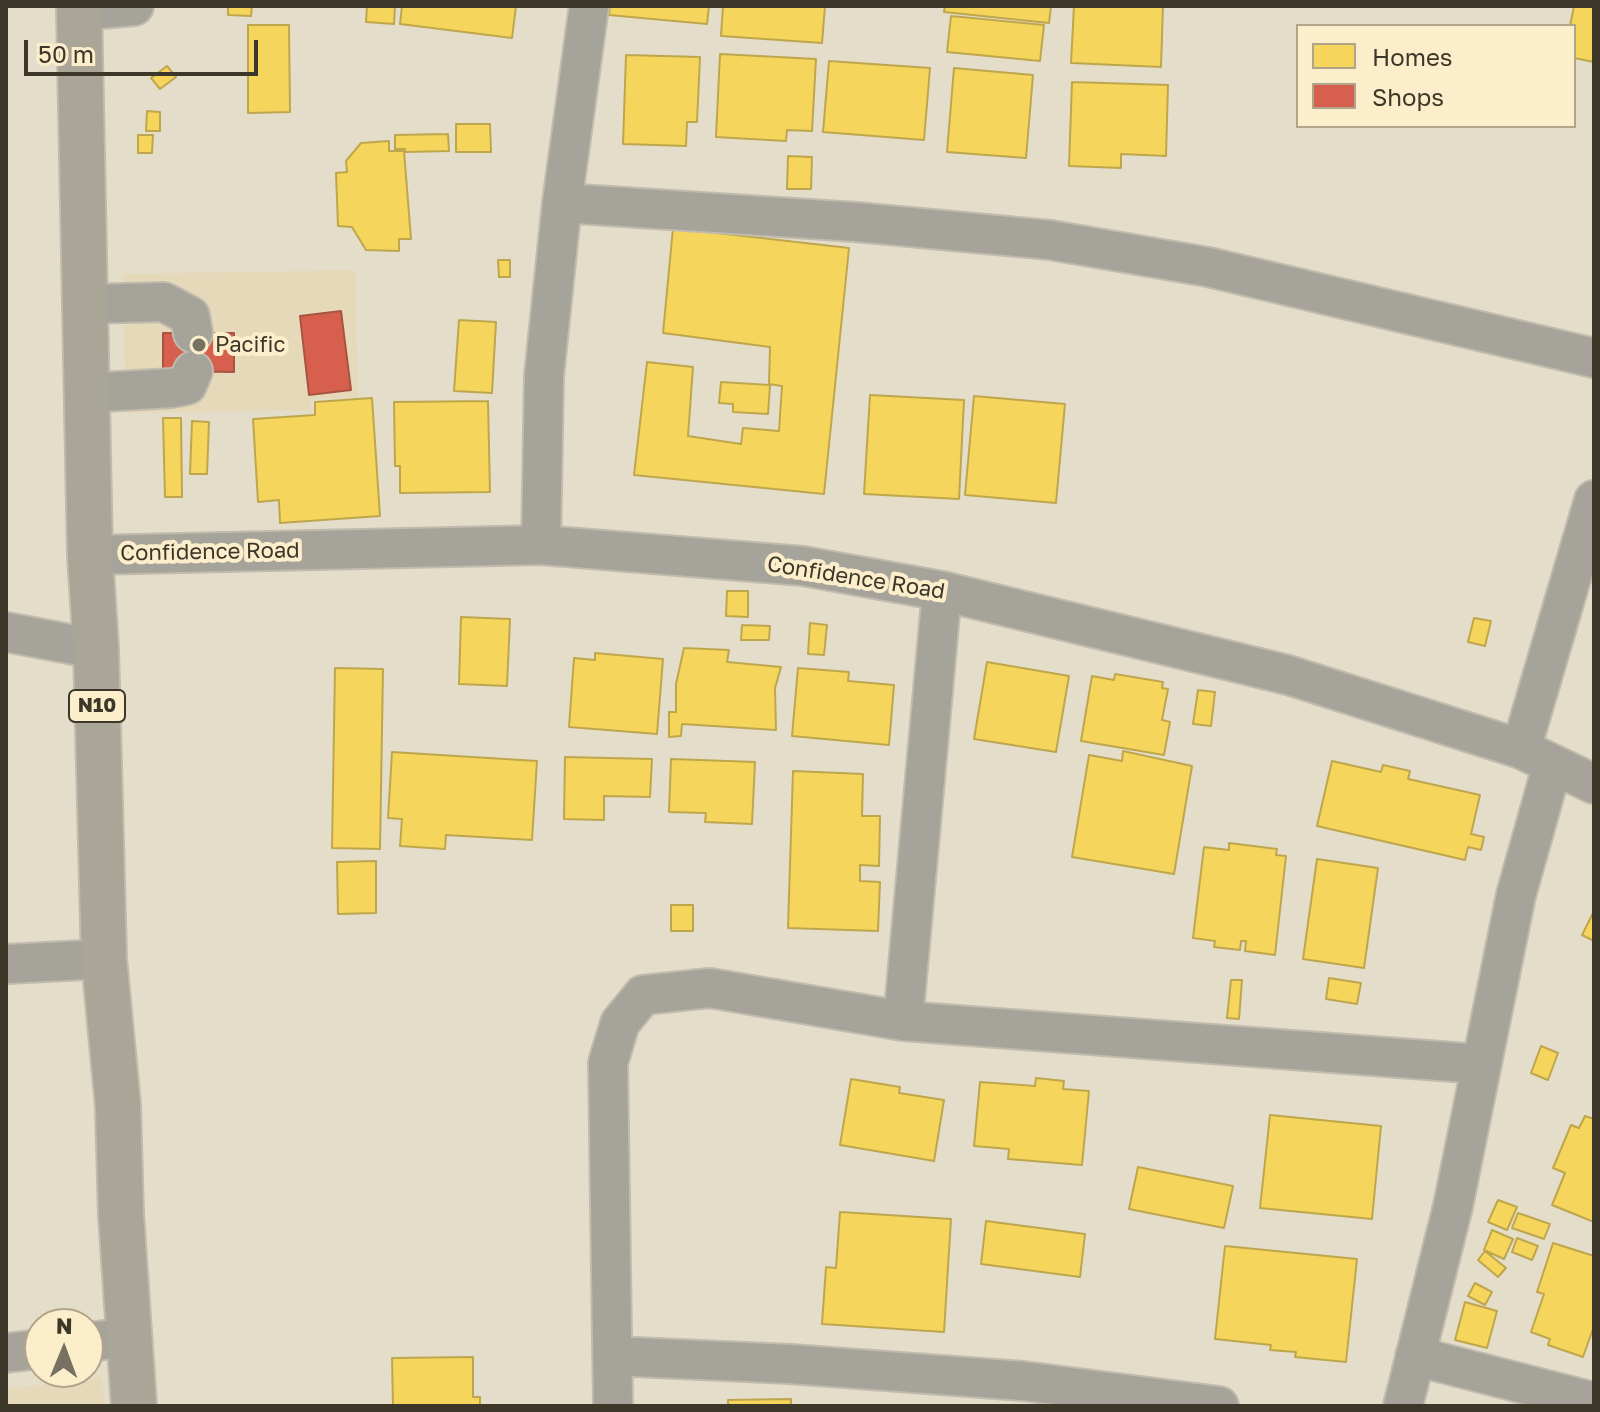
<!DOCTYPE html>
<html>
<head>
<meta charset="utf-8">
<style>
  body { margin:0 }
  #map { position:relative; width:1600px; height:1412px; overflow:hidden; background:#e4ddca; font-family:"Golos Text",sans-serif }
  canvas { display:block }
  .frame { position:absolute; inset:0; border:8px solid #3d372a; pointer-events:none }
  .legend { position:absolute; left:1296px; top:24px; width:280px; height:104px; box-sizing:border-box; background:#fceecb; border:2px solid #b0a58b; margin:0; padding:10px 14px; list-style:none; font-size:24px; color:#3d372a }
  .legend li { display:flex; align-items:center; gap:16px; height:40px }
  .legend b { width:40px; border:2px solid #b0a58b }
  .north { position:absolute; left:24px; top:1308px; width:80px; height:80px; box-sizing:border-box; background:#fceecb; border:2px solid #b0a58b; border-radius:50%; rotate:1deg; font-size:22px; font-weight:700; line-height:32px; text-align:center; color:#3d372a }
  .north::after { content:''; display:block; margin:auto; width:28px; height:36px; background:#777162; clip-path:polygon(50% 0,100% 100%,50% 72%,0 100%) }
  .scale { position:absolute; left:24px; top:40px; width:234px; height:36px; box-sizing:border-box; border:4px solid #3d372a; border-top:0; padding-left:10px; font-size:24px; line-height:28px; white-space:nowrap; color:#3d372a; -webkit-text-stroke:6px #fceecb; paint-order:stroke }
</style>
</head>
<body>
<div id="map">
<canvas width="1600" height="1412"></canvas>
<div class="frame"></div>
<ul class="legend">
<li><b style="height:22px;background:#f6d55c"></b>Homes</li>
<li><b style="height:22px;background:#d6604d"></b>Shops</li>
</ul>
<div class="north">N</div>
<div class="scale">50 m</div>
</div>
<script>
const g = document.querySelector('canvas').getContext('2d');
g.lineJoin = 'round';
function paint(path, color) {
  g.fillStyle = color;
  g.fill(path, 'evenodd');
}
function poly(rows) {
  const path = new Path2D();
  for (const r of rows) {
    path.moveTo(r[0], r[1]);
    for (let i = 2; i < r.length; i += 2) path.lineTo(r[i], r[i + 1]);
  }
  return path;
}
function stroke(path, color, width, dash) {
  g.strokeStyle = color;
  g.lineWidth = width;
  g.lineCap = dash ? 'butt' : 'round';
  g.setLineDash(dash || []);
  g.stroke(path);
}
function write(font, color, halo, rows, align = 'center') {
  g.font = font + ' "Golos Text",sans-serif';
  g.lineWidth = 8;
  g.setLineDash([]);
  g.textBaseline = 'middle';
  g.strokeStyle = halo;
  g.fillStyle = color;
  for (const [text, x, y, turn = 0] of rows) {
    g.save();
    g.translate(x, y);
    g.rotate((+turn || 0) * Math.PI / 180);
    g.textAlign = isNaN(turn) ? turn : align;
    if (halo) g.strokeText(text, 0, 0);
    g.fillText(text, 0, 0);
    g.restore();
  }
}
paint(poly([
  [355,270,358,398,311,399,310,410,126,413,123,274],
  [102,1377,105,1406,6,1406,6,1389]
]), '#e5d9ba');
const homes = poly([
  [228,6,252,6,251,16,228,15,228,6],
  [367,6,395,6,394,24,366,22,367,6],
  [402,6,516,6,512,38,400,24,402,6],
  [610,6,709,6,707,24,609,15,610,6],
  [723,6,825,6,822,43,721,36,723,6],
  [945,6,1051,6,1049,23,944,12,945,6],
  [1074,6,1163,6,1161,67,1071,63,1074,6],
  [1574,6,1594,6,1594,62,1574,58,1574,26,1570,26,1574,6],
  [951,16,1044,25,1040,61,947,52,951,16],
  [248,25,289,25,290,112,248,113,248,25],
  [720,54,816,59,812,131,787,130,786,141,716,137,720,54],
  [626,55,700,57,697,122,687,122,686,146,623,144,626,55],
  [829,61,930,68,924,140,823,132,829,61],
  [167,66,176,77,160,89,151,78,167,66],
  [954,68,1033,75,1026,158,947,152,954,68],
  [1072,82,1168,85,1166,156,1121,154,1121,168,1069,166,1072,82],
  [147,111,160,112,160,131,146,131,147,111],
  [456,124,490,124,491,152,456,152,456,124],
  [448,134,449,151,405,152,405,149,395,149,395,135,448,134],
  [138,135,153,135,152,153,138,153,138,135],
  [389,141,389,151,404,151,411,239,399,239,399,251,366,250,352,227,338,226,336,173,347,172,346,161,361,143,389,141],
  [788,156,812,157,811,189,787,189,788,156],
  [673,228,849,248,824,494,634,475,647,362,693,367,688,436,741,444,743,428,779,431,782,386,769,384,770,347,663,333,673,228],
  [498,260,510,260,510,277,499,277,498,260],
  [459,320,496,322,492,393,454,391,459,320],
  [721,382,770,385,768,414,733,412,733,404,719,403,721,382],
  [870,395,964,400,959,499,864,494,870,395],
  [974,396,1065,404,1056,503,965,495,974,396],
  [372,398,380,516,280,523,279,500,258,502,253,419,315,415,315,402,372,398],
  [488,401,490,492,400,493,400,466,395,466,394,402,488,401],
  [163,418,181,418,182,497,165,497,163,418],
  [192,421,209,422,207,474,190,474,192,421],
  [727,591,748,591,748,617,726,616,727,591],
  [461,617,510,619,507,686,459,684,461,617],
  [1474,618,1491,621,1485,646,1468,642,1474,618],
  [810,623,827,625,824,655,808,654,810,623],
  [742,625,770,626,769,640,741,640,742,625],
  [684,648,729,650,727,662,781,667,775,688,776,730,682,724,681,736,669,737,669,712,676,712,676,684,684,648],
  [595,653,663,659,657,734,569,727,574,658,595,660,595,653],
  [987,662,1069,676,1056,752,974,739,987,662],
  [335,668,383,669,380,849,332,848,335,668],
  [798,668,849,672,848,681,894,685,889,745,792,736,798,668],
  [1115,674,1163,682,1162,688,1168,689,1162,720,1170,722,1164,755,1081,741,1092,676,1114,680,1115,674],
  [1198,690,1215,692,1211,726,1193,724,1198,690],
  [1123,751,1192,766,1174,874,1072,857,1089,755,1122,761,1123,751],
  [392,752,537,761,532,840,446,835,445,849,400,846,402,819,388,818,392,752],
  [565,757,652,759,650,797,604,796,604,820,564,819,565,757],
  [671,759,755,762,752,824,705,822,706,813,669,812,671,759],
  [1332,761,1381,772,1383,765,1410,771,1408,779,1480,795,1471,834,1484,837,1481,850,1468,847,1465,860,1317,826,1332,761],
  [793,771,863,774,862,816,880,816,879,866,860,865,860,881,880,882,878,931,788,928,793,771],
  [1229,843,1277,849,1276,855,1286,856,1275,955,1245,951,1246,941,1241,941,1240,950,1214,947,1215,941,1193,938,1204,847,1229,850,1229,843],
  [1317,859,1378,868,1364,968,1303,959,1317,859],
  [376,861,376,913,338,914,337,862,376,861],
  [671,905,693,905,693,931,671,931,671,905],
  [1594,911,1594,941,1582,935,1594,911],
  [1329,978,1361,983,1357,1004,1326,999,1329,978],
  [1231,980,1242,980,1239,1019,1227,1018,1231,980],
  [1541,1046,1558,1053,1548,1080,1531,1073,1541,1046],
  [1036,1078,1064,1081,1063,1089,1089,1091,1082,1165,1008,1159,1009,1149,974,1146,980,1082,1035,1086,1036,1078],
  [851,1079,900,1087,899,1093,944,1100,934,1161,840,1145,851,1079],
  [1270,1115,1381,1126,1372,1219,1260,1208,1270,1115],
  [1585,1116,1594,1119,1594,1222,1552,1205,1565,1173,1553,1168,1571,1125,1579,1128,1585,1116],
  [1138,1167,1233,1186,1224,1228,1129,1209,1138,1167],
  [1498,1200,1517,1207,1507,1230,1488,1222,1498,1200],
  [840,1212,951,1219,944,1332,822,1324,826,1267,836,1268,840,1212],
  [1518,1213,1550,1224,1544,1239,1512,1228,1518,1213],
  [986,1221,1085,1234,1080,1277,981,1264,986,1221],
  [1492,1230,1513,1239,1504,1259,1484,1250,1492,1230],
  [1517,1238,1538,1246,1532,1260,1512,1252,1517,1238],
  [1553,1243,1594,1256,1594,1326,1583,1357,1548,1345,1550,1339,1531,1332,1544,1294,1537,1292,1553,1243],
  [1225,1246,1357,1259,1346,1362,1295,1357,1296,1352,1270,1350,1271,1345,1215,1339,1225,1246],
  [1485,1251,1506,1268,1498,1277,1478,1260,1485,1251],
  [1475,1283,1492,1292,1485,1305,1468,1296,1475,1283],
  [1465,1302,1497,1311,1487,1348,1455,1340,1465,1302],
  [473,1357,473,1397,480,1397,480,1406,393,1406,392,1358,473,1357],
  [791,1399,791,1406,728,1406,728,1400,791,1399]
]);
paint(homes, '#f6d55c');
stroke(homes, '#bea64d', 2);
const shops = poly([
  [341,311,351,390,309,395,300,316,341,311],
  [163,333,234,333,234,372,163,371,163,333]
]);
paint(shops, '#d6604d');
stroke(shops, '#a85442', 2);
const minor = poly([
  [79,11,134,6],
  [562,203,856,222,1050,240,1208,267,1594,358],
  [85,304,164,302,190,316,193,333],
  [86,393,172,388,187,385,193,371],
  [541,545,544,376,562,203,589,6],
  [90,555,541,545,803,566,942,591,1288,675,1521,749,1594,784],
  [6,632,96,649],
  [1521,749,1594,500],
  [6,964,104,959],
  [903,1021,942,591],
  [88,1342,130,1337],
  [6,1353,40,1349],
  [612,1356,790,1364,1023,1381,1219,1406],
  [1415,1356,1594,1402],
  [613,1406,608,1063,620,1023,643,995,710,988,903,1021,1480,1064],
  [1403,1406,1453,1206,1516,895,1552,767]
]);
const major = poly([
  [79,6,90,555,96,649,104,959,118,1106,121,1215,134,1406]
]);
stroke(minor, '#c0bbac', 42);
stroke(major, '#c0bbac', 48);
stroke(minor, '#a6a39a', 38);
stroke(major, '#a9a597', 44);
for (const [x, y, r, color] of [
  [199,345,8,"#777162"]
]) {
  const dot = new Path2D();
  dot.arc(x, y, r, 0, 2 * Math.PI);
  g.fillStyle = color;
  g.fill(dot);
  stroke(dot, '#fceecb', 3);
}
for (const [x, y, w] of [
  [97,706,56]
]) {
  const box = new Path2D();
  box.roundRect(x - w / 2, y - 16, w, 32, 6);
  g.fillStyle = '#fceecb';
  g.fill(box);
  stroke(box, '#3d372a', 2);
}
write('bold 20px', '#3d372a', null, [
  ["N10",97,706]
]);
write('22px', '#3d372a', '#fceecb', [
  ["Pacific",215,345]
], 'left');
write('22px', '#3d372a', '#fceecb', [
  ["Confidence Road",210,552,-1],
  ["Confidence Road",856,578,9]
]);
</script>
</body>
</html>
